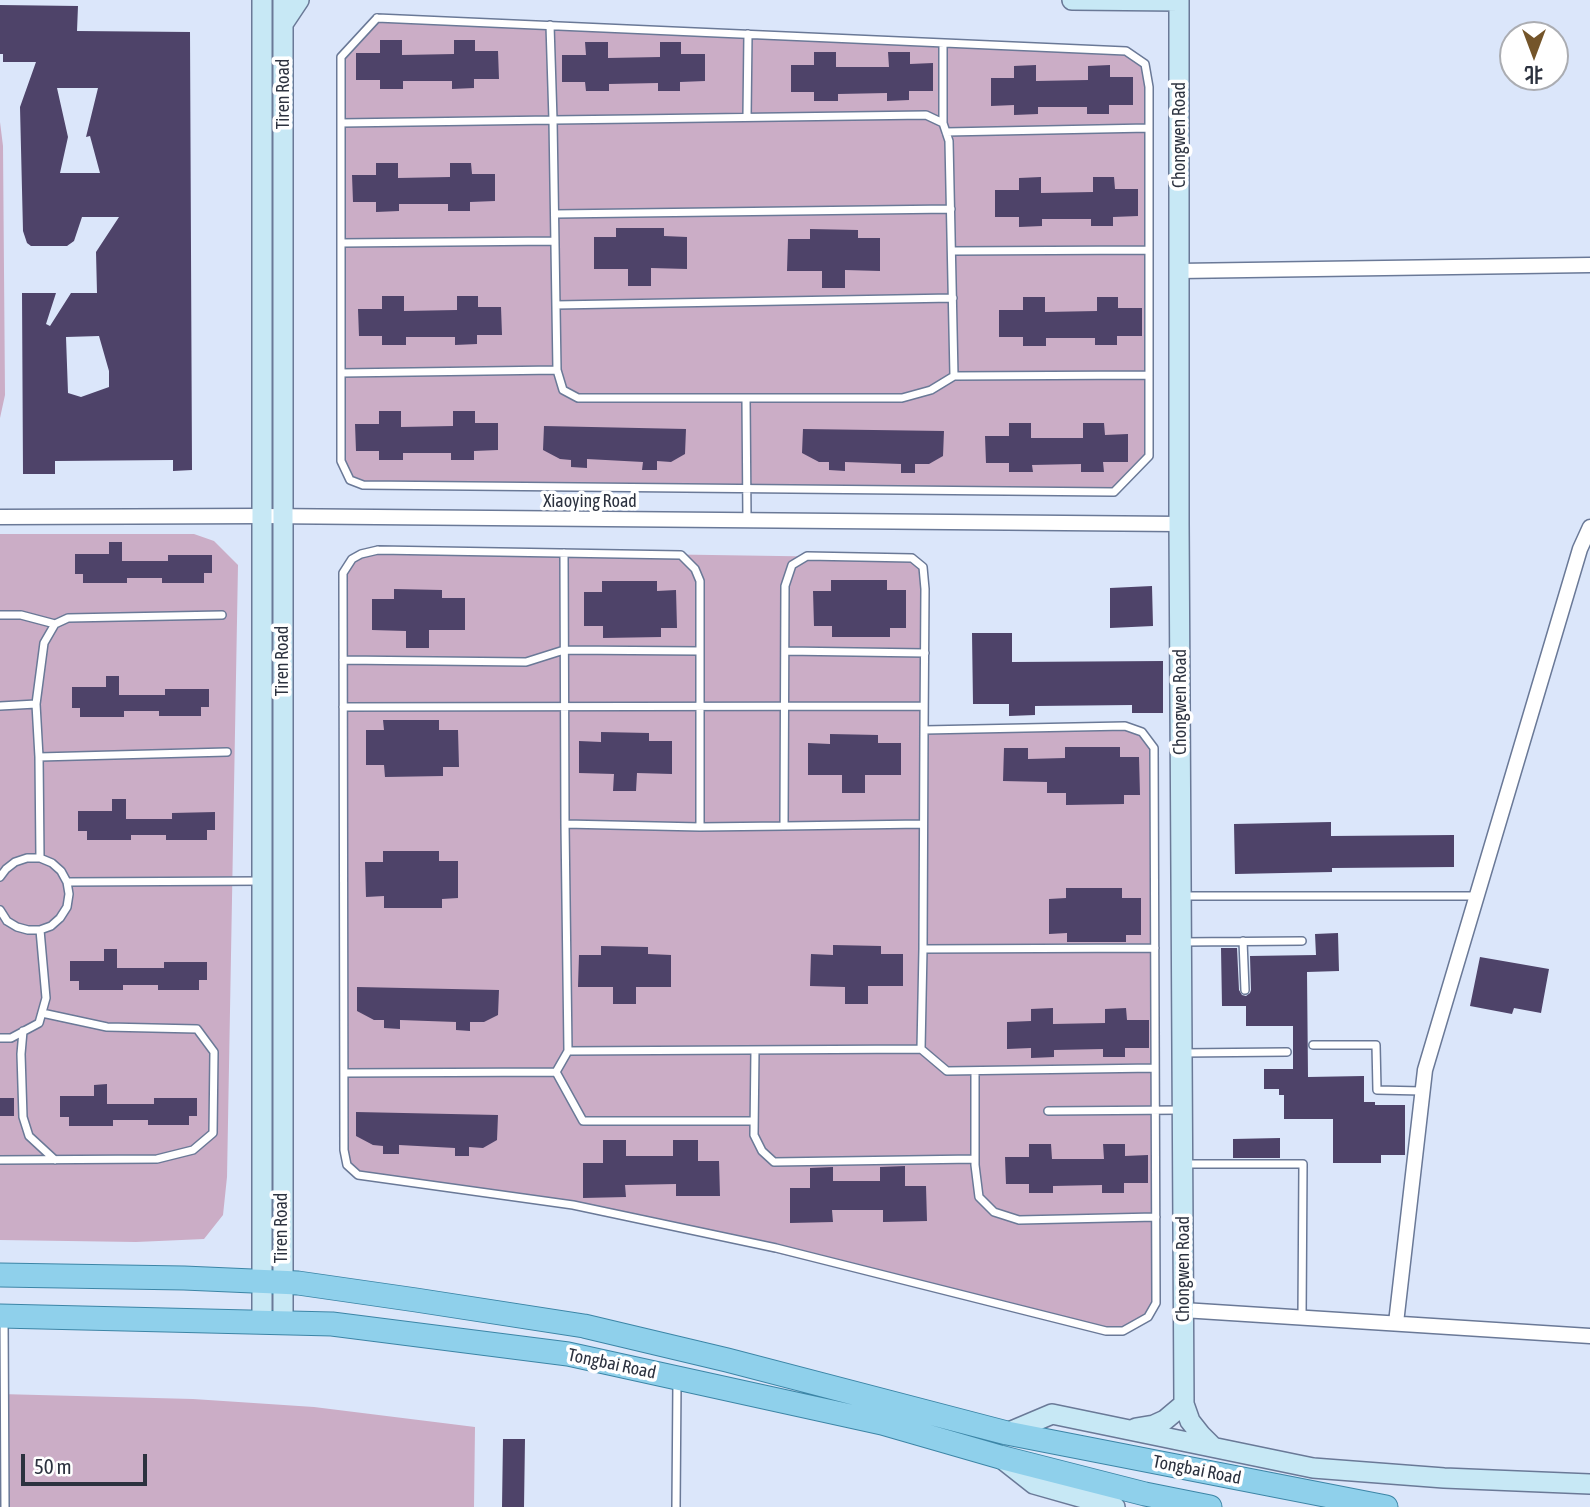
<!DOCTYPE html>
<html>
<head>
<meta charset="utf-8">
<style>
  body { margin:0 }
  #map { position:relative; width:1590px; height:1507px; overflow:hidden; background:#dbe6fa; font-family:"Asap Condensed","Noto Sans SC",sans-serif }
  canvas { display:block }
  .north { position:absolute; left:1499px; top:21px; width:70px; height:70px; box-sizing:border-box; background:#fff; border:2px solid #abadb2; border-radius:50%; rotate:180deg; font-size:19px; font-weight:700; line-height:28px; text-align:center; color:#2c323f }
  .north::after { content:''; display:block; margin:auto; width:24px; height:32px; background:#74552a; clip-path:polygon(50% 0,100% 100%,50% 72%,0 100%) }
  .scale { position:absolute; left:21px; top:1454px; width:126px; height:32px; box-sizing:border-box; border:4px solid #2c323f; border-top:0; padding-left:9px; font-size:21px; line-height:24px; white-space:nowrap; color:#2c323f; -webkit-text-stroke:5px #fff; paint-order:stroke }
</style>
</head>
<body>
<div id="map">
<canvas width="1590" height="1507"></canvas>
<div class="north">北</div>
<div class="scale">50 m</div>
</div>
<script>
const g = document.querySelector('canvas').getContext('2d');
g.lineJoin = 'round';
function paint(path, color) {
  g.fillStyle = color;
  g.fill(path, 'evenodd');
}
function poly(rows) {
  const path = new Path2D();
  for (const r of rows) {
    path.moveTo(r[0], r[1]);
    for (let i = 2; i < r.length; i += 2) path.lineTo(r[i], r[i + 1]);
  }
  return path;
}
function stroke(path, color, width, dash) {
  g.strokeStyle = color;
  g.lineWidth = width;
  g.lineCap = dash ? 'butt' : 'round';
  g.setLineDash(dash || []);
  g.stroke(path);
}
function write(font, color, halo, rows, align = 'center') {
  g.font = font + ' "Asap Condensed",sans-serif';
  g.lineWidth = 7;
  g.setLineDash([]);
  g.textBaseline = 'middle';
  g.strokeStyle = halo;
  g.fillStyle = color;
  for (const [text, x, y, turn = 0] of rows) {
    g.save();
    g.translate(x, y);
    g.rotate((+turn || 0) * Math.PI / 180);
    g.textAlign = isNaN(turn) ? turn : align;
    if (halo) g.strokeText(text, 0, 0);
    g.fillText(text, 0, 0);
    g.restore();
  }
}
paint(poly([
  [377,18,1126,51,1145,64,1149,87,1149,456,1114,492,363,485,350,480,341,461,341,57],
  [0,122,3,146,5,395,0,418],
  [0,534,194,534,214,541,238,565,227,1177,223,1215,204,1239,136,1242,0,1240],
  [378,550,912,558,923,567,924,725,1125,726,1142,732,1154,748,1156,1303,1148,1317,1123,1331,1106,1331,573,1205,358,1175,347,1165,343,573,352,559],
  [0,1394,193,1399,314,1407,475,1427,474,1507,0,1507]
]), '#cbadc6');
paint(poly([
  [0,5,78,6,77,31,190,32,192,470,173,471,173,460,55,461,55,474,23,474,22,293,56,293,46,324,50,326,71,293,97,293,96,252,119,217,82,217,74,241,67,246,31,246,27,243,23,231,20,107,36,62,3,62,3,54,0,54],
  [57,88,98,88,86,137,90,136,100,173,60,173,68,137],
  [99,336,109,371,109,387,81,397,68,393,66,337],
  [380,40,402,40,402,55,454,54,454,40,475,40,475,51,498,51,499,79,474,79,474,88,452,89,452,81,403,81,403,89,380,89,380,80,356,80,356,53,380,53],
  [585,42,608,42,608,58,660,57,660,42,681,42,681,54,705,54,705,81,680,82,680,91,658,91,658,83,609,84,609,91,586,91,585,82,562,82,562,55,586,55],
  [814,52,836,52,836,67,889,67,888,52,910,52,910,64,933,63,933,91,909,91,909,100,887,101,887,93,838,94,838,101,814,101,814,92,791,92,791,65,814,65],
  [1036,65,1036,81,1088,80,1088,66,1110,65,1110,77,1133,77,1133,105,1109,105,1109,114,1087,114,1087,107,1038,107,1038,114,1014,115,1014,105,991,106,991,78,1014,78,1014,66],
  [376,163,398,163,398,178,450,177,450,163,471,163,472,174,495,174,495,201,470,202,470,211,448,211,448,204,399,204,399,211,376,212,376,202,353,202,352,175,376,175],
  [1041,177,1041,193,1093,192,1093,177,1114,177,1115,189,1138,189,1138,216,1113,217,1113,226,1091,226,1091,219,1042,219,1042,226,1019,227,1019,217,995,217,995,190,1019,190,1019,178],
  [616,228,664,228,664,236,687,237,687,269,651,268,651,286,628,286,628,269,594,269,594,237,616,237],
  [810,229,858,230,858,238,880,238,880,271,845,270,845,288,822,288,822,271,787,271,788,239,810,239],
  [382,296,404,296,404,311,457,310,457,296,478,296,478,307,501,307,502,335,477,335,477,344,455,345,455,337,406,337,406,345,382,345,382,336,359,336,358,309,382,309],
  [1023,297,1045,297,1045,312,1097,311,1097,297,1118,297,1118,308,1142,308,1142,336,1117,336,1117,345,1095,345,1095,338,1046,338,1046,346,1023,346,1023,337,999,337,999,310,1023,310],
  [379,411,401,411,401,427,453,426,453,411,475,411,475,423,498,423,498,450,474,451,474,460,451,460,451,453,403,453,403,460,379,460,379,451,356,451,355,424,379,424],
  [1009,423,1031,423,1031,438,1083,438,1083,423,1104,423,1105,435,1128,434,1128,462,1103,462,1104,472,1081,472,1081,464,1032,465,1033,472,1009,472,1009,463,986,463,985,436,1009,436],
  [544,426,686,429,685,454,671,462,657,461,657,470,642,470,643,462,587,459,587,468,571,467,571,460,560,459,543,450],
  [803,429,944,431,943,456,929,464,915,464,915,473,901,473,901,464,845,462,845,471,829,470,829,462,819,462,802,453],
  [109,542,122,542,122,561,168,561,168,555,212,555,212,573,204,573,204,583,162,583,162,578,127,578,127,583,83,583,83,574,75,574,75,554,109,554],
  [831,580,887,580,887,590,906,590,906,628,890,628,890,637,832,637,832,626,814,626,813,591,831,591],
  [602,581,657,581,657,591,676,590,677,628,661,628,661,637,603,638,603,626,584,626,584,592,602,592],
  [1152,586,1153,626,1110,628,1110,588],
  [394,589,442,590,442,598,465,598,465,630,429,630,429,648,406,648,406,631,372,630,372,599,394,599],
  [972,633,1012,633,1012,662,1163,661,1163,713,1132,713,1132,705,1035,706,1035,715,1009,716,1009,704,973,704],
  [106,676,119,676,119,695,165,695,165,689,209,689,209,707,201,707,201,716,159,716,159,711,124,711,124,717,80,717,80,708,72,708,72,687,106,687],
  [383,720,439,720,439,730,458,730,459,767,443,767,443,776,385,777,384,765,366,765,366,730,384,730],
  [601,732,649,733,649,741,672,741,672,774,637,773,636,791,613,791,614,774,579,773,579,741,601,742],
  [830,734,878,735,878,743,901,743,901,775,865,775,865,793,842,793,842,775,808,775,808,743,830,744],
  [1065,747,1120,747,1120,757,1139,757,1140,795,1124,795,1124,804,1066,805,1066,793,1047,793,1047,782,1003,781,1004,748,1028,748,1028,759,1065,758],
  [112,799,126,799,126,819,172,819,172,813,215,812,215,830,207,830,207,840,166,840,166,835,131,835,131,840,87,840,87,831,78,831,78,811,112,811],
  [1331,822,1331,836,1454,835,1454,867,1332,868,1332,872,1235,874,1234,824],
  [383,851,439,851,439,861,458,861,458,898,442,899,442,908,384,908,384,896,366,897,365,862,383,862],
  [1066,888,1122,888,1122,898,1141,898,1141,935,1126,935,1126,942,1067,942,1067,933,1049,934,1049,899,1066,898],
  [1338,933,1339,971,1307,972,1308,1077,1364,1076,1364,1102,1375,1102,1375,1105,1405,1105,1405,1155,1381,1155,1381,1163,1333,1163,1333,1119,1284,1119,1284,1095,1279,1095,1279,1089,1264,1089,1264,1069,1293,1069,1293,1026,1246,1026,1246,1006,1222,1006,1221,948,1237,948,1239,990,1242,995,1246,996,1250,993,1251,990,1250,956,1316,955,1315,934],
  [833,945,881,946,881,954,903,954,903,986,868,986,868,1004,845,1004,845,987,810,986,811,954,833,955],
  [601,946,648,947,648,954,671,955,671,987,636,987,636,1004,613,1004,613,987,578,987,579,955,601,955],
  [104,949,117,949,117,968,164,968,164,962,207,962,207,980,199,980,199,990,158,990,158,985,123,985,123,990,79,990,79,981,70,981,70,961,104,961],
  [1480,957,1549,969,1541,1013,1514,1008,1512,1014,1470,1006],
  [357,987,499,990,498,1015,484,1022,470,1022,470,1031,456,1030,456,1022,400,1020,400,1029,384,1028,384,1020,374,1020,357,1011],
  [1053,1008,1053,1024,1105,1023,1105,1009,1126,1008,1127,1020,1149,1020,1149,1048,1125,1048,1125,1057,1103,1057,1103,1049,1054,1050,1054,1057,1031,1058,1031,1048,1007,1049,1007,1022,1031,1021,1031,1009],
  [107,1084,107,1104,154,1104,154,1098,197,1098,197,1116,189,1116,189,1125,148,1125,148,1120,113,1120,113,1126,69,1126,69,1117,60,1117,60,1096,94,1096,94,1085],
  [0,1098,14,1098,14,1116,0,1116],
  [356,1112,498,1115,497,1140,483,1148,469,1147,469,1156,455,1156,455,1148,399,1145,399,1154,383,1154,383,1146,373,1145,356,1136],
  [1280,1138,1280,1158,1233,1158,1233,1139],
  [603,1140,626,1140,626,1156,673,1156,673,1140,698,1140,698,1161,719,1161,720,1196,676,1196,676,1184,625,1185,626,1197,583,1198,583,1163,603,1163],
  [1029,1144,1051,1144,1052,1159,1104,1159,1103,1144,1125,1144,1125,1156,1148,1155,1148,1183,1124,1183,1124,1193,1102,1193,1102,1185,1053,1186,1053,1193,1029,1193,1029,1184,1006,1184,1005,1157,1029,1157],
  [905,1166,905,1186,926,1186,927,1221,883,1222,883,1210,832,1210,833,1222,790,1223,790,1188,810,1188,810,1168,833,1167,833,1181,880,1181,880,1167],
  [503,1439,525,1439,524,1507,502,1507]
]), '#4e4369');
const lane = poly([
  [377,18,1126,51,1145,64,1149,87,1149,456,1114,492,363,485,350,480,341,461,341,57,377,18],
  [747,117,748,34],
  [341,123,553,120,634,119,926,115,943,123,949,141,954,376,931,390,902,398,578,398,563,390,557,370,553,120,550,25],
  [943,123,943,43],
  [946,132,1149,128],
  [555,214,951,209],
  [341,243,555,241],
  [952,251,1149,250],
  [556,305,953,298],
  [341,373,557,370],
  [954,376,1149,375],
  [746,398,747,520],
  [378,550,681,555,695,569,700,581,700,827,784,826,785,586,792,565,807,556,912,558,923,567,925,589,924,730,1125,726,1142,732,1154,748,1156,1303,1148,1317,1123,1331,1106,1331,776,1248,573,1205,358,1175,347,1165,344,1150,343,573,352,559,361,554,378,550],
  [564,553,565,824],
  [0,615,21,615,55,624],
  [785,651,925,653],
  [343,660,526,662,564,650,700,651],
  [36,704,44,643,55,624,68,618,222,615],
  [0,706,36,704,39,757,40,858],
  [343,707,924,706],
  [924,730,923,949,1155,948],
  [39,757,227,752],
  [784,826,923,824],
  [0,877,6,869,15,862,27,858,40,858,52,863,61,871,67,882,69,894,67,907,60,918,51,926,40,930,28,930,17,927,7,921,0,910],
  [67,882,262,881],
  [1183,896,1476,896],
  [1243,941,1245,990],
  [1182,942,1302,941],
  [23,1031,21,1054,23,1117,29,1136,55,1160],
  [0,1038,11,1038,39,1023,46,998,40,930],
  [1313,1045,1376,1045,1377,1090,1422,1091],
  [921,1049,923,949],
  [755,1050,754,1135,762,1151,774,1162,975,1159],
  [568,1051,565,824,700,827],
  [1182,1053,1287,1052],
  [975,1071,975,1165,979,1197,994,1212,1019,1220,1156,1217],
  [556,1072,583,1121,754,1121],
  [344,1073,556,1072,568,1051,921,1049,947,1071,1155,1068],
  [1048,1111,1181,1110],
  [0,1160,157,1159,193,1150,213,1133,214,1052,197,1029,107,1027,42,1013],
  [1183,1164,1303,1164,1302,1317],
  [4,1319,5,1507],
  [676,1507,677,1382]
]);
const street = poly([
  [1179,271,1590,265],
  [0,517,262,516,1179,524],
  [1183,1310,1590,1336],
  [1396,1323,1425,1070,1580,549,1590,527]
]);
const secondary = poly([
  [262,0,262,1322],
  [1072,0,1179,1],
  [1179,0,1179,524,1184,1404],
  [283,24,299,0],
  [283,1323,283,0],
  [1136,1428,1154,1425,1165,1420,1184,1404,1190,1421,1201,1435,1213,1447],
  [1007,1433,1052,1414,1313,1468,1444,1478,1590,1484],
  [1001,1458,1034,1484,1115,1507]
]);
const primary = poly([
  [0,1275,184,1278,298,1283,416,1300,584,1326,727,1360,1007,1433,1386,1507],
  [0,1316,332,1324,568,1354,882,1423,1000,1457,1145,1494,1210,1507]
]);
stroke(lane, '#6a7997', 10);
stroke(street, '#6a7997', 17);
stroke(secondary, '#6a7997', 22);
stroke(primary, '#3c85a6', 25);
stroke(lane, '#fff', 7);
stroke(street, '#fff', 14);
stroke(secondary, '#c7e8f5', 19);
stroke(primary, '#8fd0eb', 23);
write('18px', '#2c323f', '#fff', [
  ["Tiren Road",283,94,-90],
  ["Chongwen Road",1179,135,-90],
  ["Xiaoying Road",590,501],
  ["Tiren Road",282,661,-90],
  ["Chongwen Road",1180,702,-90],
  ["Tiren Road",281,1228,-90],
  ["Chongwen Road",1183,1269,-90],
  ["Tongbai Road",612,1364,12],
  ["Tongbai Road",1197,1470,11]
]);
</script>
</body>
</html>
